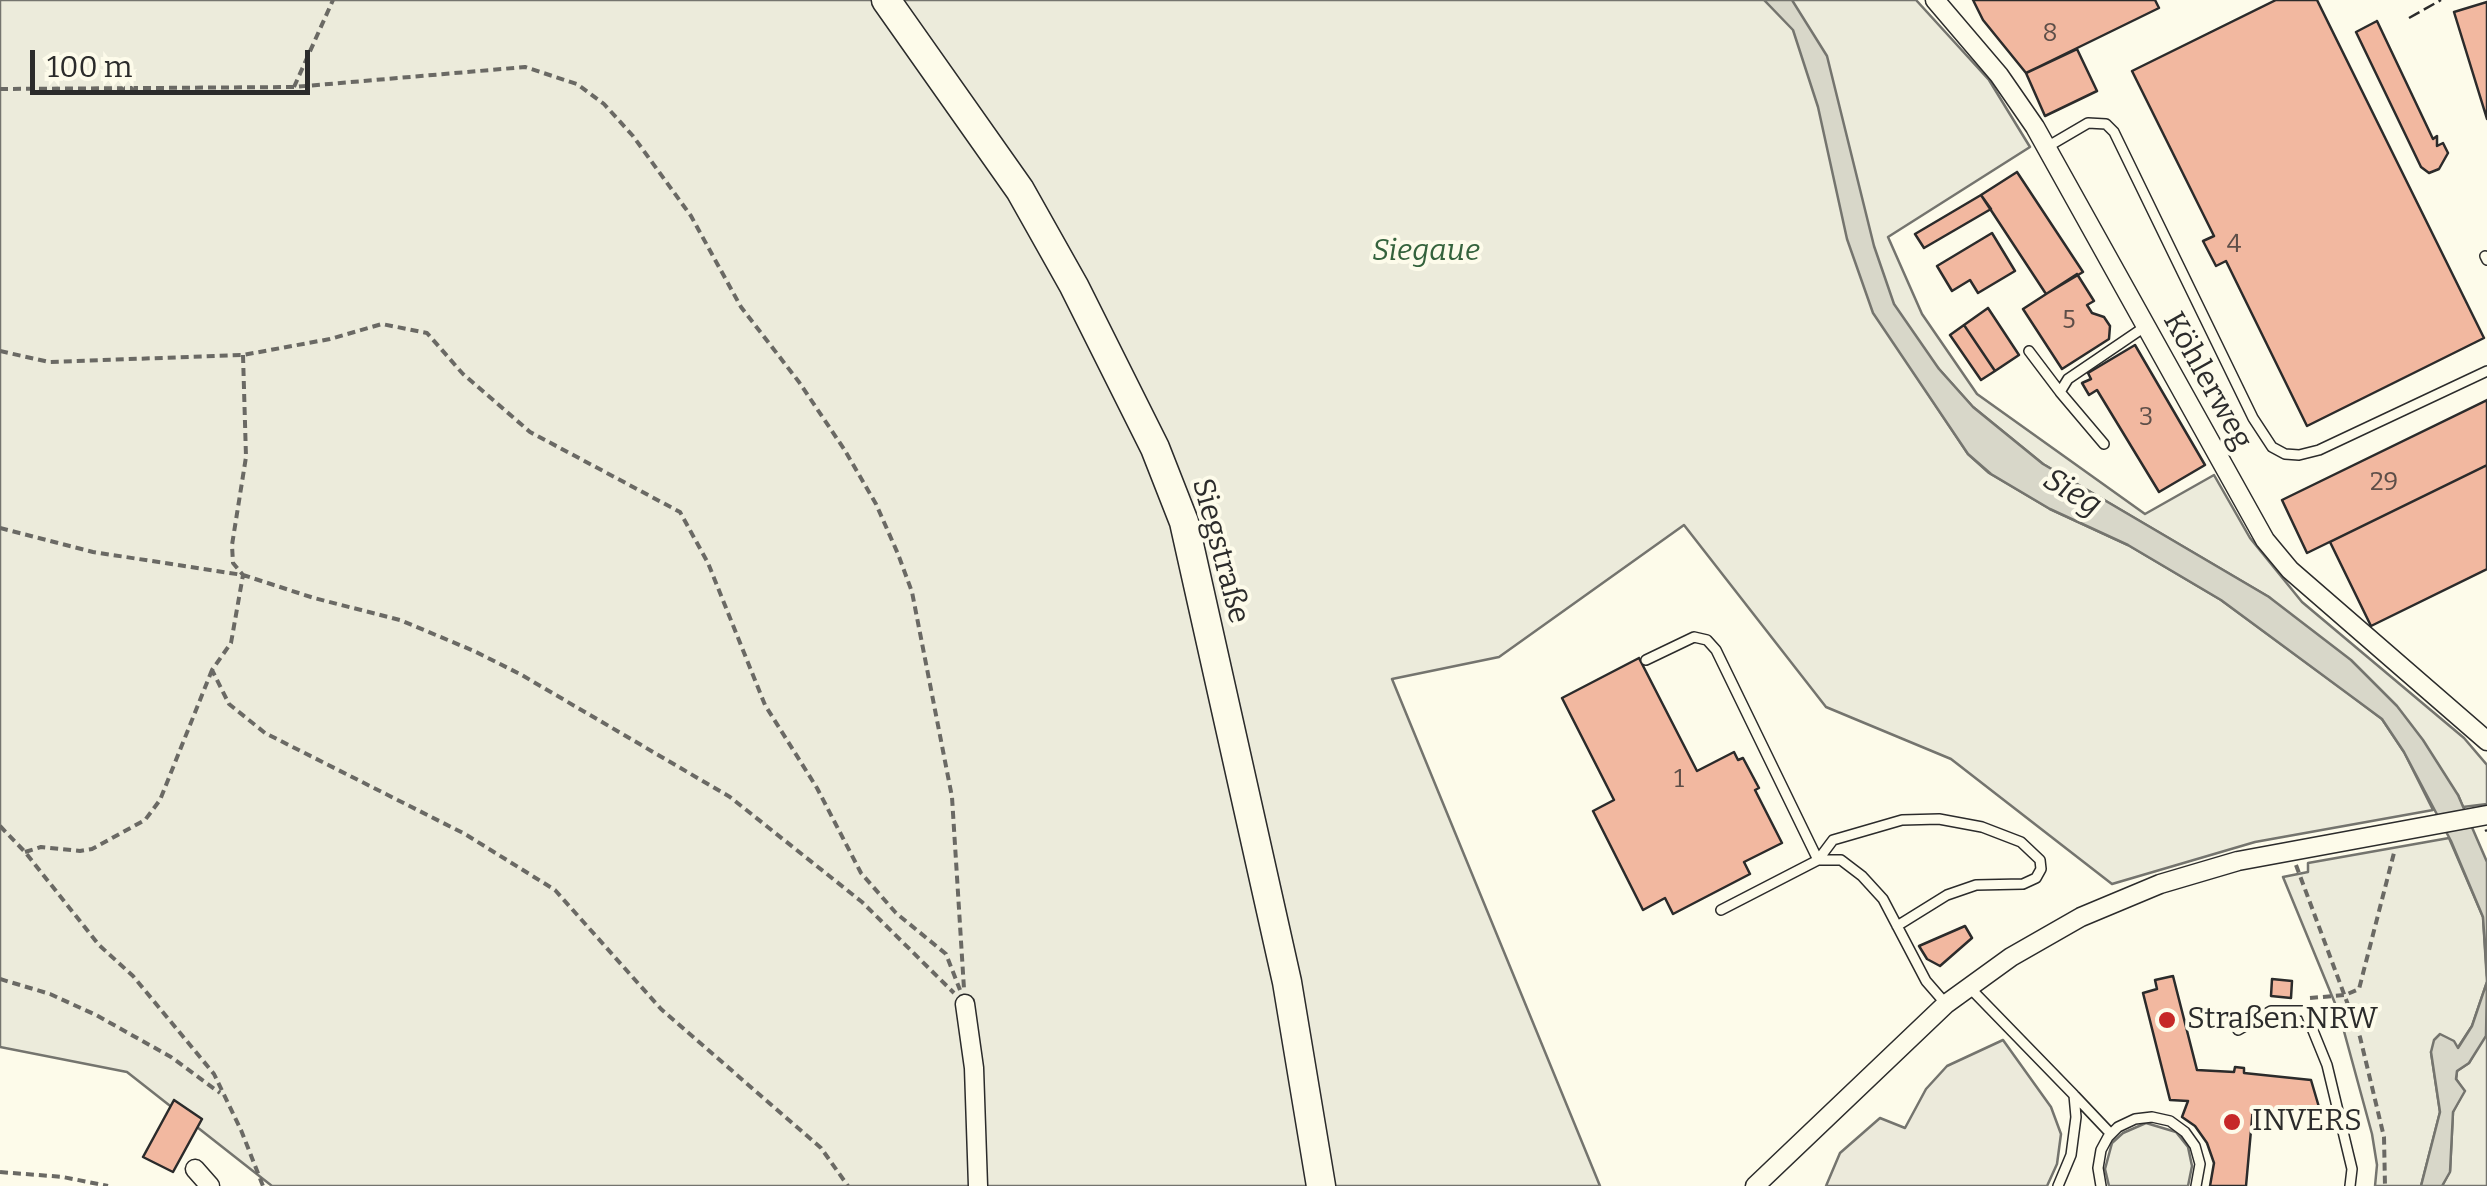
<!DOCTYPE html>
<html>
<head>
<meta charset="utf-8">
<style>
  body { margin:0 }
  #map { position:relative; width:2487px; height:1186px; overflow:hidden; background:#fdfbea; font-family:Bitter,serif }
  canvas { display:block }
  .scale { position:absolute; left:30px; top:50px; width:280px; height:45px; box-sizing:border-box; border:5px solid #2b2b2b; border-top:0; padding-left:12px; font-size:30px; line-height:35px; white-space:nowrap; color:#2b2b2b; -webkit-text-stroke:8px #fdfbea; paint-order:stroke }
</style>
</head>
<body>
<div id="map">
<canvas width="2487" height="1186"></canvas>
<div class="scale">100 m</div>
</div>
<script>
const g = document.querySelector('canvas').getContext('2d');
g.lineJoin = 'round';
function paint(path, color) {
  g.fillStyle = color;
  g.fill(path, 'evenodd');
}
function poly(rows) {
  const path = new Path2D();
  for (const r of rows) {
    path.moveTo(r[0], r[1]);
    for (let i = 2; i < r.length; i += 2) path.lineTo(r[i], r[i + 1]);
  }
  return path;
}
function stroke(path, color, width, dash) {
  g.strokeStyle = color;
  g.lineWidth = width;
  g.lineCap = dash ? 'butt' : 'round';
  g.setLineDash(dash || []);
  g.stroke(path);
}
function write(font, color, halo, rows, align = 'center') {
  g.font = font + ' Bitter,serif';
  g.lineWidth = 8;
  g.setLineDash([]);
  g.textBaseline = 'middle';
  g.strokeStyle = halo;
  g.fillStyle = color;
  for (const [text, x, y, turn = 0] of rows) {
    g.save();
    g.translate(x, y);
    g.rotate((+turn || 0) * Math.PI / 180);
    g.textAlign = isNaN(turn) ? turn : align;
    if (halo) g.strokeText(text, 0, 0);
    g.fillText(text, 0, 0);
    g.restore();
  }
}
const green = poly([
  [0,0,1916,0,1989,80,2030,147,1888,237,1922,314,1977,394,2145,514,2214,475,2250,538,2302,602,2464,738,2487,765,2487,804,2463,807,2458,795,2269,597,2043,464,1973,407,1939,369,1875,314,1968,454,1989,473,2050,509,2128,545,2221,600,2349,694,2382,719,2404,752,2433,810,2255,842,2112,884,1951,759,1826,707,1684,525,1499,657,1392,679,1600,1186,272,1186,127,1072,0,1047,0,0],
  [2449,838,2483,917,2487,982,2472,1026,2457,1049,2431,1052,2440,1112,2421,1186,2375,1186,2377,1165,2372,1134,2339,1013,2283,877,2308,872,2308,863,2449,838],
  [2487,1031,2487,1186,2442,1186,2450,1171,2453,1112,2464,1091,2456,1079,2457,1071,2469,1063,2487,1031],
  [2146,1123,2176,1132,2188,1147,2192,1166,2188,1186,2109,1186,2105,1169,2112,1143,2123,1133,2146,1123]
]);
paint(green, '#ecebdb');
stroke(green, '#74746e', 2.5);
const parking = poly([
  [2003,1040,2051,1107,2061,1134,2057,1164,2047,1186,1826,1186,1840,1153,1880,1118,1905,1128,1926,1089,1947,1066,2003,1040]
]);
paint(parking, '#eceadb');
stroke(parking, '#74746e', 2.5);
const water = poly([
  [1764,0,1792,0,1827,56,1874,246,1894,304,1939,369,1973,407,2043,464,2269,597,2351,660,2397,706,2423,740,2458,795,2487,862,2487,976,2483,917,2451,841,2404,752,2382,719,2221,600,2128,545,2050,509,1991,474,1968,454,1873,313,1847,239,1818,107,1793,30,1764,0],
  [2487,982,2486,1036,2469,1063,2457,1071,2456,1079,2465,1091,2453,1112,2450,1172,2442,1186,2421,1186,2440,1112,2431,1052,2434,1040,2440,1034,2454,1041,2458,1048,2472,1026,2487,982]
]);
paint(water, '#d8d7c9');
stroke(water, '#74746e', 2.5);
const building = poly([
  [1973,0,2155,0,2159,8,2026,73,1983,20,1973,0],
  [2276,0,2317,0,2484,338,2307,426,2226,261,2216,266,2203,241,2214,236,2132,71,2276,0],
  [2487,2,2487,119,2454,12,2487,2],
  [2377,21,2433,139,2437,136,2437,146,2443,143,2448,153,2439,169,2429,173,2421,167,2356,32,2377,21],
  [2077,49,2097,91,2045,116,2026,73,2077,49],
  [2017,172,2083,272,2046,294,1981,195,2017,172],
  [1981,195,1991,209,1924,248,1915,234,1981,195],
  [1992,233,2015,271,1978,293,1970,280,1952,291,1937,266,1992,233],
  [2077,274,2094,301,2087,305,2092,313,2104,317,2110,326,2109,339,2062,369,2023,309,2077,274],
  [1988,308,2019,355,1995,371,1964,325,1988,308],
  [1964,325,1995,371,1981,380,1950,335,1964,325],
  [2135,345,2205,465,2159,492,2097,390,2089,395,2082,383,2091,379,2088,373,2135,345],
  [2487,400,2487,465,2307,553,2282,500,2487,400],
  [2487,465,2487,569,2371,626,2330,542,2487,465],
  [1639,658,1697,771,1734,752,1738,760,1743,758,1759,788,1755,790,1782,843,1744,862,1750,874,1673,914,1665,898,1643,910,1593,811,1614,800,1562,698,1639,658],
  [1965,926,1972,938,1940,966,1927,959,1919,946,1965,926],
  [2173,976,2197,1070,2234,1072,2235,1067,2244,1068,2244,1073,2311,1080,2321,1114,2253,1108,2246,1186,2210,1186,2214,1163,2207,1143,2195,1126,2182,1117,2188,1101,2170,1100,2143,993,2157,989,2155,980,2173,976],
  [2272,979,2292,981,2291,998,2271,996,2272,979],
  [174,1100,202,1119,173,1172,143,1157,174,1100]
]);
paint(building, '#f2b8a0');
stroke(building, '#2b2b2b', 2.5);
const lane = poly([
  [2047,147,2088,123,2106,124,2114,132,2253,418,2272,447,2285,454,2299,455,2319,450,2487,371],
  [2485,256,2487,260],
  [2029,351,2060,392],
  [2104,444,2060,392,2068,379,2146,326],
  [1646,660,1694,637,1707,640,1716,650,1818,860,1833,840,1902,820,1939,819,1982,827,2021,842,2040,860,2041,869,2036,878,2023,884,1976,885,1947,895,1897,926],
  [1721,910,1818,860,1841,860,1862,876,1883,899,1926,981,1946,1004],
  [1969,987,2074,1095,2076,1117,2071,1155,2058,1186],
  [2238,1030,2271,1011,2305,1011,2327,1065,2352,1169,2350,1186],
  [2075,1096,2111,1134],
  [2101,1186,2098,1168,2101,1150,2108,1137,2118,1127,2135,1119,2152,1117,2170,1121,2185,1132,2195,1146,2200,1164,2196,1186]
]);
const street = poly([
  [1935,0,1999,75,2035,127,2265,540,2290,570,2487,741],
  [965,1004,974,1068,978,1186],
  [195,1169,210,1186],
  [1755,1186,1946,1004,2011,957,2081,917,2160,884,2238,861,2487,815]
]);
const primary = poly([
  [886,0,1020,190,1074,286,1155,448,1184,522,1287,982,1321,1186]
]);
stroke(lane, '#2b2b2b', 12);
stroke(street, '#2b2b2b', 21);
stroke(primary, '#2b2b2b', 31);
stroke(poly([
  [294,87,333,0],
  [0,89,294,87,525,67,577,84,604,104,633,136,691,216,741,307,799,382,844,449,876,504,898,554,912,592,952,797,964,989],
  [0,351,49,362,243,355,330,339,382,324,427,333,463,374,530,432,680,512,708,563,765,705,817,788,861,873,896,913,946,954,960,990],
  [243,355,246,457,232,545,233,563,243,575,231,643,212,670,229,704,265,733,465,834,555,890,661,1009,821,1148,848,1186],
  [0,528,93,552,243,575,314,598,400,620,474,651,520,674,730,797,862,902,954,993],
  [0,826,25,852,99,945,133,976,214,1074,241,1130,263,1186],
  [25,852,41,847,80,851,92,849,145,820,160,800,212,670],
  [2296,865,2360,1037,2384,1137,2385,1186],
  [0,979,50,994,96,1015,171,1057,220,1093],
  [2310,998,2345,995,2359,989,2395,849],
  [0,1172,63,1177,108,1186]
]), '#6a6964', 4, [8, 5]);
stroke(lane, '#fdfbea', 9);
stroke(street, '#fdfbea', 18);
stroke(primary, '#fdfbea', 28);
stroke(poly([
  [2409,18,2441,0],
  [2485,831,2487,830]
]), '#2b2b2b', 2.5, [12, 5]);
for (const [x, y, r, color] of [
  [2167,1020,10,"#c62828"],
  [2232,1122,10,"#c62828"]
]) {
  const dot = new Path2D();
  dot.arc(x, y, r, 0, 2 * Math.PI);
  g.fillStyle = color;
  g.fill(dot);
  stroke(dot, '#fdfbea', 4);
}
write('25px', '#5d4e48', null, [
  ["8",2050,34],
  ["4",2234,245],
  ["5",2069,321],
  ["3",2146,418],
  ["29",2384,483],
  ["1",1679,780]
]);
write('italic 30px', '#34623c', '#fdfbea', [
  ["Siegaue",1426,252]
]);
write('30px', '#2b2b2b', '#fdfbea', [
  ["Köhlerweg",2207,381,61],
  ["Siegstraße",1220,551,75]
]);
write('30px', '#2b2b2b', '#fdfbea', [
  ["Straßen.NRW",2187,1020],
  ["INVERS",2252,1122]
], 'left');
write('italic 32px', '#2b2b2b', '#fdfbea', [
  ["Sieg",2072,493,31]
]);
</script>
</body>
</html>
